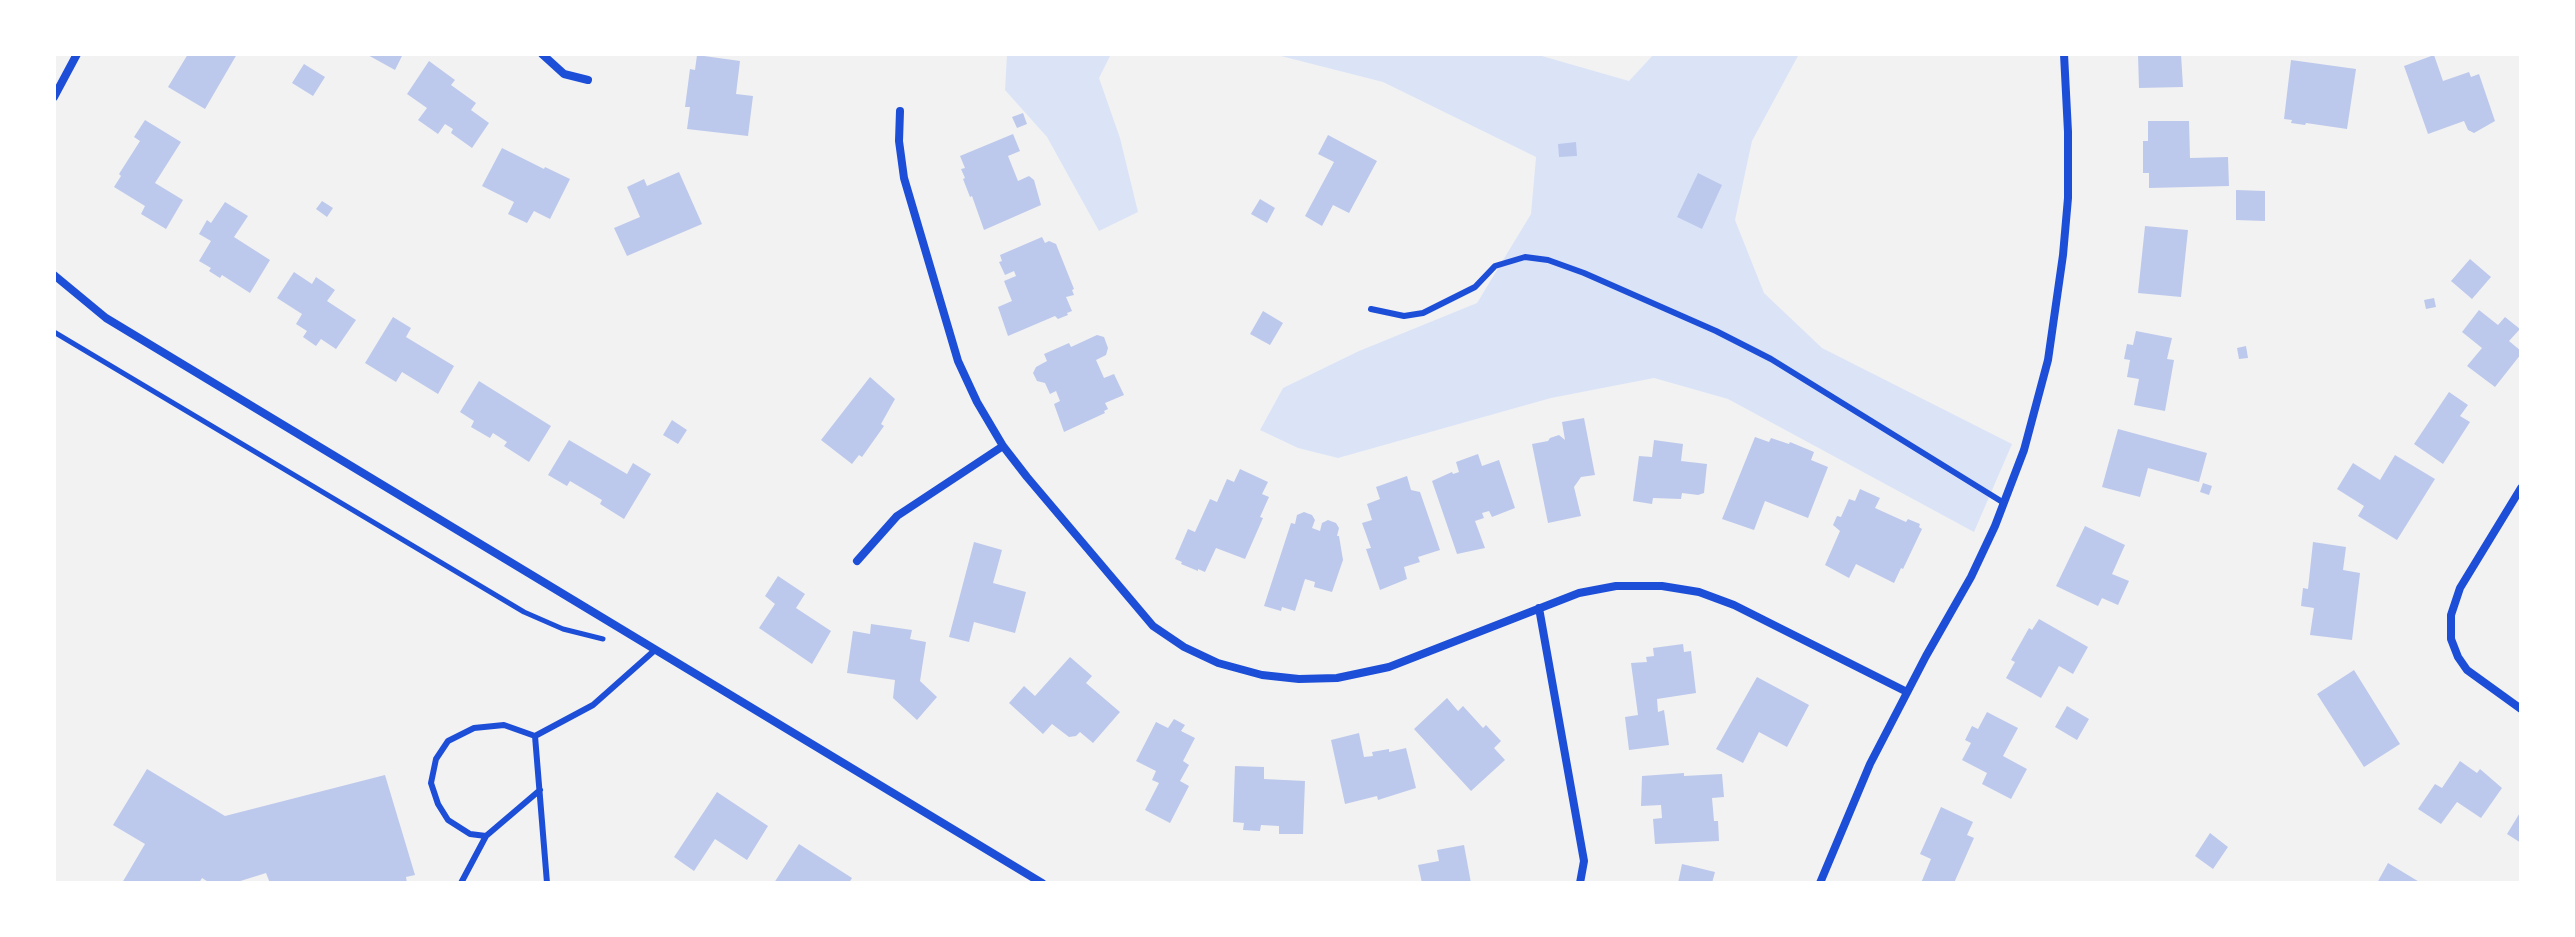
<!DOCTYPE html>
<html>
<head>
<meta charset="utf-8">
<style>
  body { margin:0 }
  #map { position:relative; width:2575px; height:937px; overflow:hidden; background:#f2f2f2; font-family:Barlow,sans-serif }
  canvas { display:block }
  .frame { position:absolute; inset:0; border:56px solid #fff; pointer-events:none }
</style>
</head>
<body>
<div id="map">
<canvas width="2575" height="937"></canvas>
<div class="frame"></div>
</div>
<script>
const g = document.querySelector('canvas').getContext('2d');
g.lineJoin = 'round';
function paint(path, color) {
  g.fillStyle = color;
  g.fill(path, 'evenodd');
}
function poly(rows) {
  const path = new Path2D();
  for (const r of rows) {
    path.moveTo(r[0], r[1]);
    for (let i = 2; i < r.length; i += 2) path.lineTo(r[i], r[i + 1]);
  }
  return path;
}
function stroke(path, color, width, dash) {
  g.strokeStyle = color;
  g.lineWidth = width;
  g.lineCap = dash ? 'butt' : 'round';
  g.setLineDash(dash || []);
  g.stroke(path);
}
paint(poly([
  [1007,54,1111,54,1099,78,1120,138,1138,212,1099,231,1047,137,1005,90],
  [1273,54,1535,54,1629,81,1654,54,1799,54,1752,141,1735,220,1764,293,1822,348,2012,444,1974,532,1728,399,1654,378,1551,398,1338,458,1298,448,1260,430,1283,388,1359,351,1477,303,1531,214,1536,157,1383,82]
]), '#dbe4f7');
paint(poly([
  [188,54,237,54,205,109,168,87],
  [366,54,403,54,395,70],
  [2138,54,2181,54,2183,87,2139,88],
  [697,55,740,61,736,94,753,96,748,136,687,129,690,107,685,107,690,69,695,70],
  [2434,55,2443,81,2469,72,2471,77,2479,74,2495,121,2474,133,2468,130,2464,121,2428,134,2404,66],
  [2291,60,2356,69,2347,129,2306,123,2305,125,2291,123,2292,120,2284,119],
  [429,61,455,80,451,85,476,103,471,110,489,123,472,148,451,133,453,129,445,124,438,134,418,120,427,108,407,94],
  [304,64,325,77,313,96,292,83],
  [1023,113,1027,124,1017,128,1012,117],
  [145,120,181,142,155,183,183,200,166,229,141,214,145,206,114,187,121,176,119,174,140,141,134,137],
  [2148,121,2189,121,2190,158,2228,157,2229,186,2149,188,2149,173,2143,173,2143,141,2148,141],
  [1013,134,1020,151,1008,156,1018,181,1029,176,1034,180,1041,205,984,230,972,196,970,197,963,179,965,178,961,169,965,168,960,156],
  [1328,135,1377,161,1349,213,1333,205,1322,226,1305,216,1334,162,1318,154],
  [1576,142,1577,156,1559,157,1558,144],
  [502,148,544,169,545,167,570,179,550,219,534,211,527,223,508,214,514,202,482,186],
  [679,172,702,224,627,256,614,228,640,217,627,187,644,179,647,186],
  [1698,173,1722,185,1702,229,1677,217],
  [2236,190,2265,191,2265,221,2236,220],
  [1260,199,1275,208,1267,223,1251,214],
  [322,201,333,208,327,217,316,209],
  [225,202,248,216,234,237,270,260,250,293,222,275,220,278,209,271,211,268,199,261,211,241,199,234,207,220,211,223],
  [2145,226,2188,230,2181,297,2138,293],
  [1042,237,1045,243,1049,241,1056,244,1074,289,1072,290,1074,295,1066,297,1072,311,1067,313,1068,315,1058,319,1055,316,1008,336,998,307,1012,301,1004,281,1016,276,1014,271,1005,275,999,262,1002,261,1000,255],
  [2470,259,2491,277,2472,299,2451,281],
  [294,272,312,284,316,277,335,290,327,301,356,320,336,349,321,339,316,346,303,337,307,331,296,324,302,314,277,298],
  [2434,298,2436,307,2426,309,2424,300],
  [2479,310,2498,325,2505,317,2520,329,2509,341,2521,351,2521,354,2495,387,2467,366,2482,348,2462,332],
  [1263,311,1283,323,1270,345,1250,334],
  [393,317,411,328,406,337,454,366,438,394,402,372,396,382,365,363],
  [2136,331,2172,338,2167,359,2174,360,2165,411,2134,405,2139,379,2127,377,2130,360,2124,359,2127,344,2133,345],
  [1097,335,1104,337,1108,348,1106,355,1096,360,1104,378,1114,374,1124,395,1105,403,1108,409,1104,411,1105,413,1064,432,1054,404,1060,401,1056,391,1050,394,1045,383,1037,381,1033,373,1036,367,1047,361,1044,354,1069,343,1071,347],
  [2246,346,2248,358,2239,359,2237,348],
  [870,377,895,399,881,424,884,426,862,457,859,455,852,464,821,440],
  [479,381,551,426,529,462,504,446,507,442,493,433,490,438,471,427,474,421,460,412],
  [2449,392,2468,405,2460,416,2470,422,2443,464,2414,444],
  [1584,418,1595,475,1581,477,1574,487,1581,516,1548,523,1532,444,1548,441,1550,438,1559,435,1565,440,1562,422],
  [672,420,687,430,678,444,663,435],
  [2118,429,2207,453,2199,482,2148,468,2140,497,2102,487],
  [1755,437,1769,442,1771,438,1789,444,1790,442,1814,452,1811,460,1828,467,1808,518,1765,501,1754,530,1722,519],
  [569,440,627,474,633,463,651,474,624,519,600,504,602,500,570,481,567,486,548,475],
  [1654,440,1683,444,1681,461,1707,464,1704,493,1698,495,1682,493,1681,499,1653,498,1652,504,1633,501,1639,456,1652,457],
  [1478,454,1482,466,1499,460,1515,508,1492,517,1489,511,1482,513,1484,518,1475,521,1485,548,1457,554,1432,481,1452,472,1453,474,1459,472,1456,462],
  [2395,455,2435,479,2397,540,2358,516,2364,506,2337,489,2353,463,2380,480],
  [1240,469,1268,482,1262,494,1269,497,1260,517,1263,518,1245,559,1216,548,1205,572,1198,569,1198,571,1181,564,1182,562,1175,559,1188,529,1195,532,1210,499,1217,502,1227,479,1234,482],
  [1407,476,1411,490,1420,492,1440,550,1418,557,1420,562,1404,567,1407,579,1380,590,1366,549,1371,548,1362,523,1372,520,1367,504,1380,499,1376,487],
  [2203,483,2212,486,2209,495,2200,492],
  [1860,489,1880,498,1875,508,1906,522,1908,519,1920,524,1919,527,1922,529,1903,569,1901,568,1894,583,1856,564,1849,578,1825,565,1840,531,1833,525,1837,516,1841,517,1849,499,1855,501],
  [1304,512,1312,515,1315,520,1312,528,1320,531,1322,523,1328,520,1336,523,1339,528,1337,536,1339,536,1343,560,1332,592,1314,587,1315,582,1305,579,1295,611,1282,607,1281,611,1264,606,1291,523,1295,524,1297,515],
  [2085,526,2125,545,2112,574,2129,581,2118,605,2102,598,2098,606,2056,586],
  [974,542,1002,550,993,583,1026,592,1015,633,974,622,969,642,949,637],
  [2313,542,2346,547,2343,570,2360,573,2352,640,2310,635,2314,608,2301,606,2303,588,2308,589],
  [778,576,805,594,796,608,831,631,812,664,759,628,775,604,765,596],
  [2039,619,2088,647,2073,674,2059,666,2041,698,2006,678,2015,662,2011,660,2029,628,2032,630],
  [871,624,912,630,910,639,926,642,920,681,937,697,917,720,893,698,895,680,847,673,853,631,870,634],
  [1683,644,1684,652,1691,651,1696,693,1657,699,1658,712,1664,710,1669,745,1629,750,1625,717,1638,715,1631,663,1647,662,1646,657,1654,656,1653,648],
  [1070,657,1092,676,1086,683,1120,712,1093,743,1080,732,1076,736,1069,737,1052,724,1043,734,1009,703,1024,686,1035,696],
  [2354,670,2400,744,2364,767,2317,694],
  [1757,677,1809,705,1787,747,1759,732,1743,763,1716,749],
  [1447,698,1458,711,1463,706,1483,728,1486,725,1501,741,1494,748,1505,760,1471,791,1414,729],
  [2067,706,2089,719,2077,740,2055,727],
  [1987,712,2018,728,2003,756,2027,769,2011,799,1982,784,1987,773,1962,760,1971,743,1965,740,1972,726,1978,729],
  [1174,719,1185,725,1181,731,1195,738,1183,761,1189,765,1180,781,1189,786,1170,823,1145,810,1159,783,1152,780,1156,771,1136,761,1156,722,1168,728],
  [1359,733,1364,757,1373,756,1372,752,1389,749,1389,752,1406,748,1416,788,1378,800,1377,796,1345,804,1331,740],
  [2460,761,2477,773,2480,769,2502,788,2481,818,2457,802,2441,824,2418,809,2435,784,2442,788],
  [1235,766,1264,767,1264,779,1305,781,1303,834,1279,834,1279,826,1261,825,1260,831,1243,830,1244,823,1233,822],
  [147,769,225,816,385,775,415,875,406,877,407,883,270,883,266,873,234,883,210,883,202,878,199,883,122,883,145,844,113,825],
  [1684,773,1684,776,1722,774,1724,797,1712,798,1714,821,1718,821,1719,841,1655,844,1653,819,1662,818,1661,805,1641,806,1642,776],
  [717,792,768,826,747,860,715,839,694,871,674,857],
  [1941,807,1973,822,1967,835,1974,838,1954,883,1921,883,1931,859,1920,854],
  [2521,811,2521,843,2507,834],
  [2210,833,2228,847,2213,869,2195,856],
  [799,844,852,878,849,883,774,883],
  [1464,845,1471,883,1422,883,1418,865,1439,861,1437,850],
  [2388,863,2421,883,2377,883],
  [1682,864,1715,872,1712,883,1678,883]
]), '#bdc9ec');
stroke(poly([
  [54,332,524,612,563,629,603,639]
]), '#1d4ed8', 5);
stroke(poly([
  [1371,309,1404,316,1423,313,1475,287,1495,266,1525,257,1548,260,1584,273,1716,331,1771,359,2004,503],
  [486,836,470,834,448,820,438,804,431,783,436,759,448,741,474,728,504,725,535,736],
  [461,883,486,836,540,790],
  [547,883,535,736,593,705,655,650]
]), '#1d4ed8', 6);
stroke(poly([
  [542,54,564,74,588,80],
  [54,97,77,54],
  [900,111,899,141,904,178,958,361,977,402,1003,446,1027,477,1153,626,1184,647,1218,663,1262,675,1299,679,1337,678,1389,667,1579,593,1616,586,1662,586,1699,592,1734,605,1907,692],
  [54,275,106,318,1042,883],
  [2521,488,2460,588,2451,615,2451,639,2458,657,2467,670,2521,709],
  [857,561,897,516,1003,446],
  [1539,608,1584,861,1580,883],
  [1820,883,1870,764,1926,656,1971,577,1995,526,2024,450,2048,360,2063,255,2068,198,2068,132,2064,54]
]), '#1d4ed8', 8);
</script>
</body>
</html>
